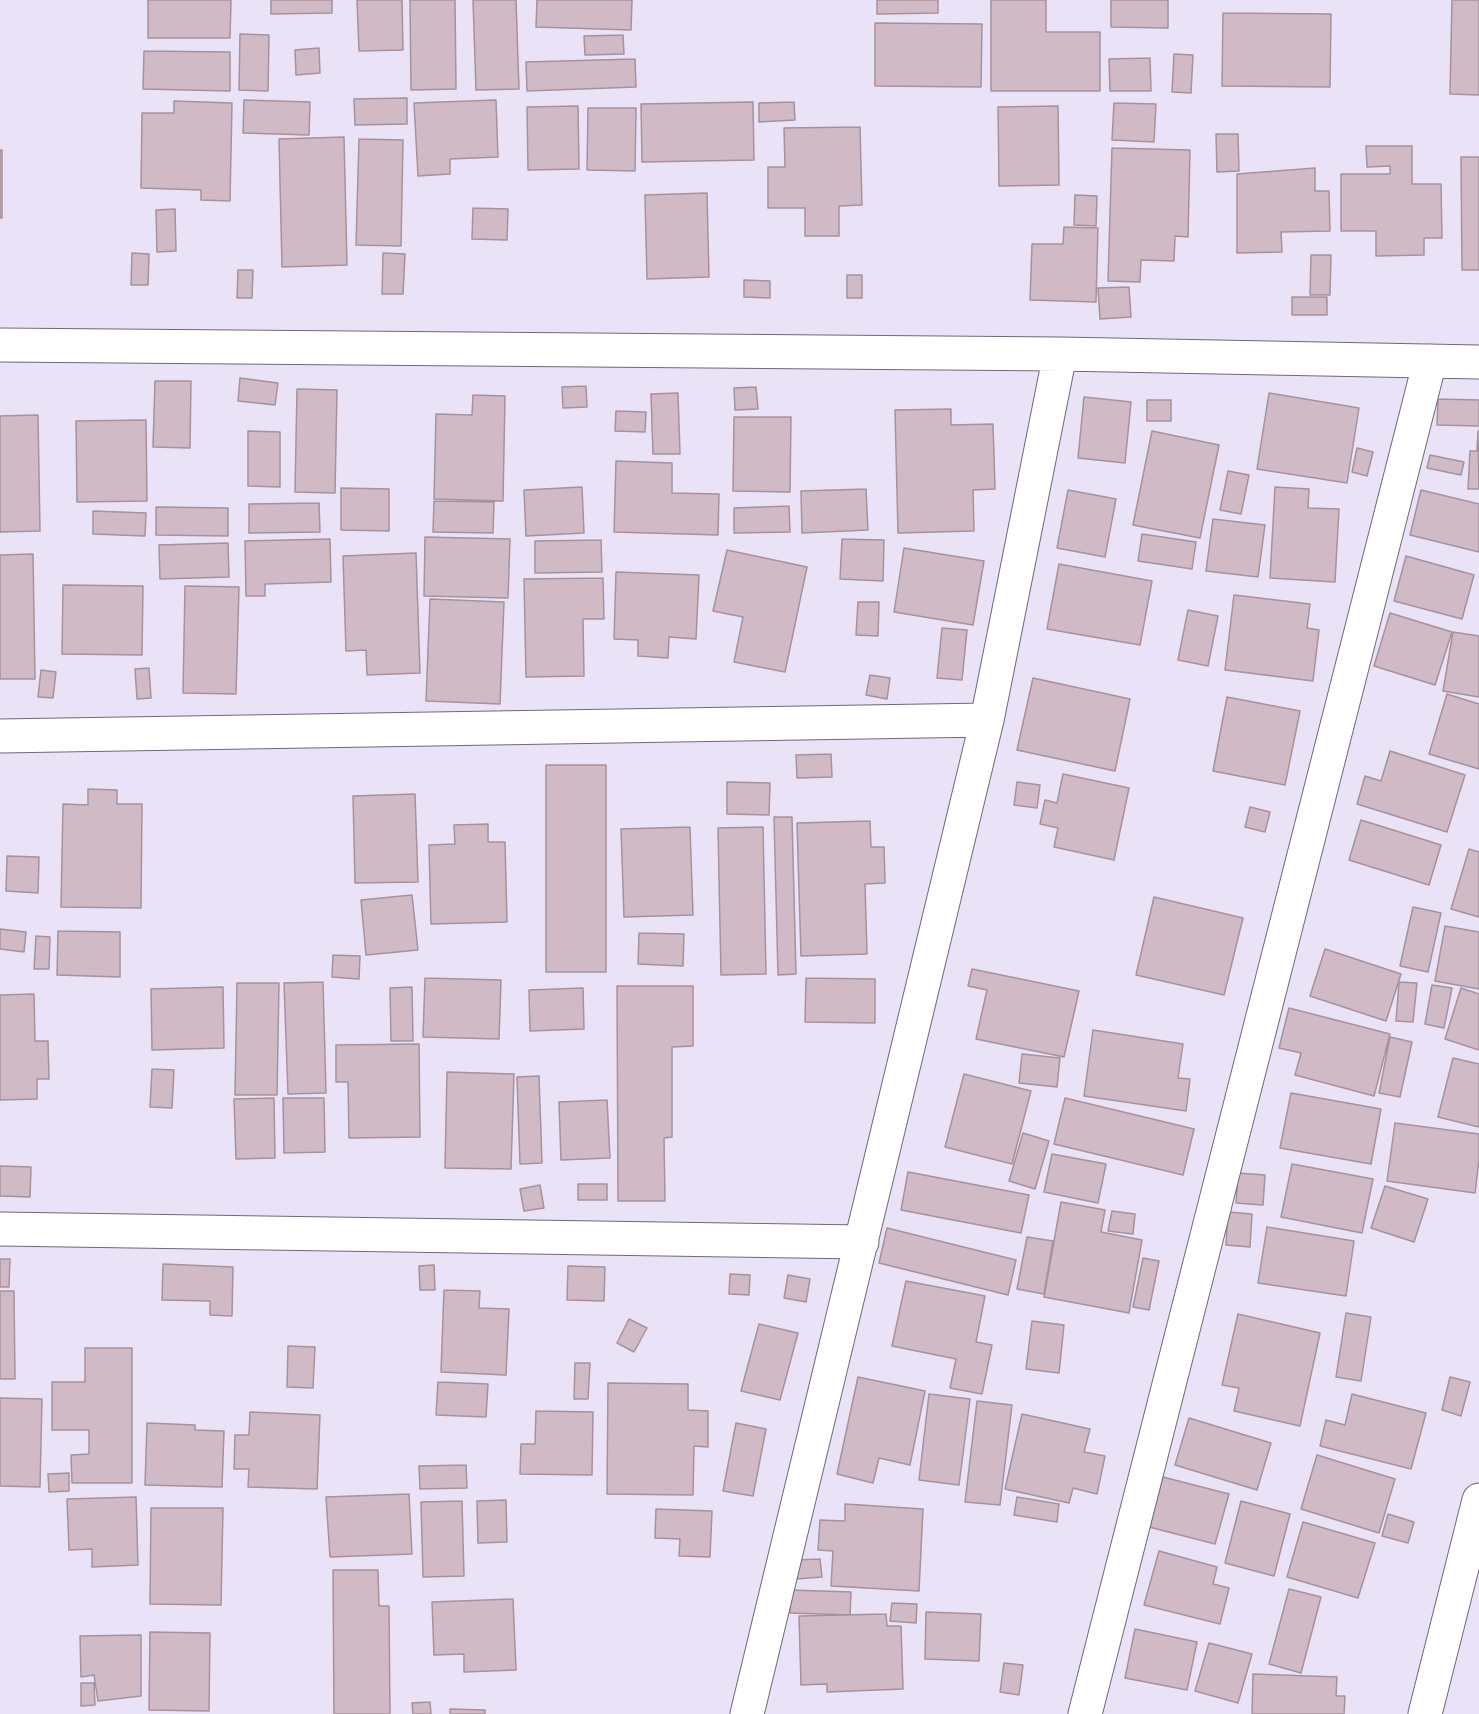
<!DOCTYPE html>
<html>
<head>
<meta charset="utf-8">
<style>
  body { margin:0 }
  canvas { display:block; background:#eae2f7 }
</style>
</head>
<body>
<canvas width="1479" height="1714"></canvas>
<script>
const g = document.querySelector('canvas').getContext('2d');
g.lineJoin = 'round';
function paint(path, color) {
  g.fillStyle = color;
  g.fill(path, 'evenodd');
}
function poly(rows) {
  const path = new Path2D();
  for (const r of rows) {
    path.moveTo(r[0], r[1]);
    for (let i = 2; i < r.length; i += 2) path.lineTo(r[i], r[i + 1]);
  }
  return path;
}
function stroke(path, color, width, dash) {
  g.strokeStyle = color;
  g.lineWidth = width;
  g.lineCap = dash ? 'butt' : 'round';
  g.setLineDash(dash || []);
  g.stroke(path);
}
const building = poly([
  [148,0,231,0,230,38,148,38,148,0],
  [271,0,332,0,332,13,271,14,271,0],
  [357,0,402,0,403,50,359,51,357,0],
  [410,0,455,0,456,89,411,90,410,0],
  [473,0,516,0,519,89,476,90,473,0],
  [537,0,632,0,631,30,536,27,537,0],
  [877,0,938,0,938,13,877,14,877,0],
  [991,0,1046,0,1046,32,1100,32,1100,91,991,91,991,0],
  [1111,0,1168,0,1168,28,1111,27,1111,0],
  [1452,0,1479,0,1479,95,1450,94,1452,0],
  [1223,13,1331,14,1330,87,1222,86,1223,13],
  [875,23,982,24,981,87,875,86,875,23],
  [240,34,269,35,268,91,239,90,240,34],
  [623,35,624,54,585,55,584,36,623,35],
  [319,48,320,73,296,75,295,50,319,48],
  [144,51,230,52,230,91,143,89,144,51],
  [1174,54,1193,55,1191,93,1172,92,1174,54],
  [1150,58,1151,91,1110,91,1109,59,1150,58],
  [635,59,636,87,527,91,526,62,635,59],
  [407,98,407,124,355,125,354,99,407,98],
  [244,100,310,102,309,135,243,133,244,100],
  [496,100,498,157,450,159,450,174,418,176,414,103,496,100],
  [174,101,232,103,230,201,201,200,201,190,141,188,142,113,174,113,174,101],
  [753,102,754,160,642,162,641,104,753,102],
  [794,102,795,120,759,122,759,103,794,102],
  [1114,103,1156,104,1154,142,1112,140,1114,103],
  [578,106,579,169,528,170,527,107,578,106],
  [1058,106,1059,185,999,186,998,107,1058,106],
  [588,108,636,108,635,171,587,170,588,108],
  [860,127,862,205,839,206,839,236,805,236,805,208,768,208,768,167,785,167,784,128,860,127],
  [1216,134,1238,134,1239,171,1217,172,1216,134],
  [344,137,347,265,282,267,279,139,344,137],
  [359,139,403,140,401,246,356,245,359,139],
  [1366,146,1412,146,1412,184,1441,184,1442,238,1424,238,1424,255,1376,256,1376,231,1341,231,1341,174,1390,174,1390,166,1367,167,1366,146],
  [1112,148,1190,150,1188,237,1175,236,1174,261,1141,260,1140,282,1108,281,1112,148],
  [0,150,2,150,2,218,0,218,0,150],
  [1461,157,1479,157,1479,270,1462,270,1461,157],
  [1315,168,1315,191,1329,191,1330,231,1281,232,1282,252,1237,253,1237,174,1315,168],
  [707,193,709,277,647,279,645,195,707,193],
  [1075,195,1097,196,1096,226,1074,225,1075,195],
  [473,208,508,209,507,240,472,239,473,208],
  [175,209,176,251,157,252,156,210,175,209],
  [1064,227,1098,228,1096,302,1030,300,1032,244,1063,244,1064,227],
  [132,253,149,254,148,285,131,285,132,253],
  [383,253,405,254,403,294,382,294,383,253],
  [1311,255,1331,255,1330,295,1310,295,1311,255],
  [238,270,253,270,252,298,237,298,238,270],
  [847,275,862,275,862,298,847,298,847,275],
  [744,280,770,281,770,298,744,297,744,280],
  [1129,287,1131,317,1100,319,1098,288,1129,287],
  [1292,297,1327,297,1327,315,1292,315,1292,297],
  [240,378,278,383,275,405,238,401,240,378],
  [155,381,191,381,190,448,153,447,155,381],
  [586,386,587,407,563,408,562,387,586,386],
  [756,387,758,409,735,410,734,388,756,387],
  [297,389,337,390,335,493,295,492,297,389],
  [678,393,680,454,653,454,651,394,678,393],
  [1269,393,1359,408,1347,483,1257,469,1269,393],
  [473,395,505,396,503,501,434,499,436,414,472,415,473,395],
  [1084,397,1131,402,1125,463,1078,458,1084,397],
  [1438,399,1479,400,1479,426,1437,425,1438,399],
  [1147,400,1171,400,1171,421,1147,421,1147,400],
  [951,409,951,425,993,424,995,489,973,490,974,531,898,533,895,410,951,409],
  [616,411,646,412,645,432,615,431,616,411],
  [38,415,40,531,0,532,0,416,38,415],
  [734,417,791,417,790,492,733,491,734,417],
  [146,420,147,501,77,502,76,421,146,420],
  [248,431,280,432,280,487,248,486,248,431],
  [1152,431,1219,445,1200,538,1133,525,1152,431],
  [1478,431,1479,489,1468,489,1470,451,1477,451,1478,431],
  [1357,448,1373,452,1367,476,1352,472,1357,448],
  [1430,455,1464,462,1461,475,1427,468,1430,455],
  [616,461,672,463,672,493,719,494,718,535,614,532,616,461],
  [1228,471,1249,475,1241,514,1220,510,1228,471],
  [582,487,584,533,526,536,524,490,582,487],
  [1275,487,1309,489,1308,508,1339,509,1335,582,1270,578,1275,487],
  [341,488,389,489,389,531,341,530,341,488],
  [866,489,868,530,802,533,801,491,866,489],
  [1068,490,1116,499,1105,557,1057,548,1068,490],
  [1421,490,1479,504,1479,552,1410,535,1421,490],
  [434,501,494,502,493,533,433,532,434,501],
  [319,503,320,532,249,533,249,504,319,503],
  [789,506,790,532,734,533,734,508,789,506],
  [156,507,228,508,228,536,156,535,156,507],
  [93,511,146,513,145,536,93,534,93,511],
  [1213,519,1265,525,1258,577,1206,571,1213,519],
  [1142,534,1196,542,1192,569,1138,561,1142,534],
  [425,537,510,539,508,598,424,596,425,537],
  [330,539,331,582,265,584,265,596,246,596,245,541,330,539],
  [842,539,884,540,883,581,840,579,842,539],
  [601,540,602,572,535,573,535,541,601,540],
  [228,543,229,577,160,579,159,545,228,543],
  [904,548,984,561,973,625,894,612,904,548],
  [727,550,807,567,785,672,734,662,743,617,713,611,727,550],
  [416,553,420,673,367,675,366,650,346,651,343,556,416,553],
  [33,554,35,679,0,679,0,555,33,554],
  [1406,556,1474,575,1462,619,1394,601,1406,556],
  [1059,564,1152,581,1140,645,1047,629,1059,564],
  [616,572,699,575,696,639,669,637,668,658,638,656,638,640,614,639,616,572],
  [603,578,604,619,583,619,584,676,526,677,524,579,603,578],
  [63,585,143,586,142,655,62,654,63,585],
  [185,586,239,587,236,694,183,693,185,586],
  [1234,595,1310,604,1307,628,1319,630,1313,681,1225,670,1234,595],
  [430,599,504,602,500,704,426,701,430,599],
  [858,602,879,602,878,636,856,635,858,602],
  [1188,610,1218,616,1208,666,1178,660,1188,610],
  [1390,613,1452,632,1435,685,1374,666,1390,613],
  [942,628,967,630,962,680,937,678,942,628],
  [1453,632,1479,636,1479,697,1443,691,1453,632],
  [149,668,151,698,137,699,135,669,149,668],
  [41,670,56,672,53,698,38,697,41,670],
  [870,675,890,678,887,699,866,695,870,675],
  [1033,678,1130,699,1115,771,1017,750,1033,678],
  [1447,694,1479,704,1479,769,1429,754,1447,694],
  [1227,697,1300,711,1285,785,1213,771,1227,697],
  [1390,751,1465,775,1447,832,1357,804,1365,776,1381,781,1390,751],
  [831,754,832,777,797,778,796,755,831,754],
  [546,765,606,765,606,972,546,972,546,765],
  [1063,774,1129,788,1114,860,1054,847,1058,828,1040,824,1045,800,1057,803,1063,774],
  [727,782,770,783,769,815,727,814,727,782],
  [1017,782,1040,785,1037,808,1014,805,1017,782],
  [88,789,117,790,117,804,142,804,141,908,61,907,63,804,88,805,88,789],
  [415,794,418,882,355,883,353,796,415,794],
  [1250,807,1270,812,1265,832,1245,827,1250,807],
  [774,817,792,817,796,974,778,975,774,817],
  [1361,820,1441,845,1429,885,1349,860,1361,820],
  [870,821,871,847,884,847,885,883,865,884,867,954,801,956,797,823,870,821],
  [488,824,488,842,505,842,507,922,431,924,429,845,455,844,454,825,488,824],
  [690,827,693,915,624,917,621,829,690,827],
  [763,827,766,974,721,975,718,828,763,827],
  [1469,849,1479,852,1479,917,1451,909,1469,849],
  [7,856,39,857,38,893,6,891,7,856],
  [412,895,418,950,366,955,361,900,412,895],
  [1154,897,1243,918,1224,995,1136,975,1154,897],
  [1413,907,1441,913,1428,972,1400,966,1413,907],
  [1445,926,1479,932,1479,989,1435,981,1445,926],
  [0,929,26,932,24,952,0,949,0,929],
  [58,931,120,932,120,977,57,975,58,931],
  [639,933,684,934,683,966,638,964,639,933],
  [36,936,50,937,49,969,34,969,36,936],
  [1325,949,1401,974,1386,1021,1310,996,1325,949],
  [333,955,360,956,359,979,332,977,333,955],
  [972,969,1079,991,1064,1057,976,1039,987,990,968,986,972,969],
  [425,978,501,980,499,1039,423,1037,425,978],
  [806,978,875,979,875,1023,805,1022,806,978],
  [323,982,326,1093,288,1094,284,983,323,982],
  [1399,982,1417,983,1413,1022,1396,1021,1399,982],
  [237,983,279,983,277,1095,235,1095,237,983],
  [1432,985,1452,988,1444,1028,1425,1024,1432,985],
  [617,986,693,986,693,1046,672,1047,672,1137,664,1138,665,1201,618,1201,617,986],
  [223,987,224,1048,152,1050,151,989,223,987],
  [412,987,413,1041,391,1041,390,988,412,987],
  [583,988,584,1029,530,1031,529,990,583,988],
  [1461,988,1479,994,1479,1050,1445,1039,1461,988],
  [34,994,35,1041,48,1041,49,1079,37,1079,37,1099,0,1100,0,995,34,994],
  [1289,1008,1390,1034,1374,1096,1295,1075,1301,1053,1279,1048,1289,1008],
  [1093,1030,1183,1044,1178,1078,1190,1079,1186,1111,1084,1096,1093,1030],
  [1390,1037,1412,1042,1400,1097,1379,1093,1390,1037],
  [419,1044,420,1137,349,1138,348,1082,336,1082,336,1045,419,1044],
  [1022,1054,1060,1058,1057,1087,1019,1083,1022,1054],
  [1453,1058,1479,1064,1479,1127,1438,1117,1453,1058],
  [152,1069,174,1070,172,1108,150,1107,152,1069],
  [447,1072,514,1074,511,1169,445,1168,447,1072],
  [964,1074,1031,1091,1012,1164,945,1147,964,1074],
  [539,1076,542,1163,520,1164,517,1077,539,1076],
  [1291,1093,1381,1109,1371,1164,1280,1148,1291,1093],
  [274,1098,275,1158,236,1159,234,1099,274,1098],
  [283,1098,324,1098,325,1152,284,1153,283,1098],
  [1065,1098,1194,1129,1183,1175,1054,1144,1065,1098],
  [607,1100,610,1158,561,1160,559,1102,607,1100],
  [1395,1123,1479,1134,1479,1160,1475,1193,1387,1181,1395,1123],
  [1023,1133,1049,1141,1035,1189,1009,1181,1023,1133],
  [1052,1154,1106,1164,1098,1203,1044,1192,1052,1154],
  [1292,1164,1373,1179,1362,1233,1281,1217,1292,1164],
  [0,1166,31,1167,30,1197,0,1196,0,1166],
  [908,1172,1029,1195,1021,1233,901,1210,908,1172],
  [1238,1173,1265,1175,1263,1205,1236,1203,1238,1173],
  [578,1184,607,1184,607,1200,578,1200,578,1184],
  [540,1185,544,1208,524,1211,520,1189,540,1185],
  [1385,1186,1428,1199,1414,1242,1371,1228,1385,1186],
  [1061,1202,1105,1210,1101,1232,1142,1240,1129,1313,1044,1297,1061,1202],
  [1112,1211,1135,1214,1133,1234,1108,1231,1112,1211],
  [1228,1212,1252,1214,1250,1247,1226,1245,1228,1212],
  [1267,1227,1354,1241,1346,1296,1258,1283,1267,1227],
  [887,1228,1016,1260,1008,1295,879,1263,887,1228],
  [1027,1237,1053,1241,1044,1294,1017,1289,1027,1237],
  [1143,1258,1159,1261,1149,1310,1133,1307,1143,1258],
  [0,1259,10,1259,9,1287,0,1287,0,1259],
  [163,1264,233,1267,232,1316,210,1315,210,1301,162,1300,163,1264],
  [434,1265,435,1290,420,1290,419,1266,434,1265],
  [568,1266,605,1267,604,1301,567,1300,568,1266],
  [730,1274,750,1275,749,1295,729,1294,730,1274],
  [788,1275,810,1279,806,1302,784,1298,788,1275],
  [906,1281,985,1296,976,1342,992,1345,982,1394,950,1388,956,1359,892,1346,906,1281],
  [444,1290,480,1291,479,1308,509,1309,506,1375,441,1372,444,1290],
  [0,1291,14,1291,15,1379,0,1379,0,1291],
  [1346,1313,1371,1317,1361,1381,1336,1377,1346,1313],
  [1238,1314,1320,1333,1300,1426,1234,1411,1239,1388,1222,1385,1238,1314],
  [629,1319,647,1328,634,1352,617,1343,629,1319],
  [1032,1321,1064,1325,1059,1373,1026,1369,1032,1321],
  [759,1324,798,1333,780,1400,741,1391,759,1324],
  [288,1346,315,1347,313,1388,287,1387,288,1346],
  [85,1348,132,1348,132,1483,72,1483,71,1455,89,1454,89,1430,52,1430,52,1382,85,1382,85,1348],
  [575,1363,590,1363,588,1399,574,1399,575,1363],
  [858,1377,925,1391,910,1465,879,1458,873,1483,837,1474,858,1377],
  [1450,1377,1470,1382,1461,1416,1442,1410,1450,1377],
  [438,1382,488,1384,486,1417,436,1415,438,1382],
  [608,1383,688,1384,688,1410,708,1411,708,1447,694,1446,693,1495,607,1494,608,1383],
  [929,1394,970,1399,959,1485,919,1480,929,1394],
  [1352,1394,1426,1413,1411,1469,1320,1446,1326,1420,1345,1425,1352,1394],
  [0,1398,42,1399,40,1487,0,1486,0,1398],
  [977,1401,1012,1405,1000,1505,965,1502,977,1401],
  [536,1411,593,1412,592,1475,520,1474,521,1444,535,1444,536,1411],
  [250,1412,320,1415,317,1489,248,1487,249,1469,234,1469,235,1435,249,1435,250,1412],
  [1022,1414,1090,1429,1084,1452,1105,1456,1097,1494,1073,1488,1069,1503,1005,1489,1022,1414],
  [1189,1418,1271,1443,1257,1490,1175,1465,1189,1418],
  [147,1423,195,1425,195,1430,224,1431,222,1487,145,1485,147,1423],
  [736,1423,766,1429,753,1496,723,1491,736,1423],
  [1317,1455,1395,1479,1379,1533,1301,1509,1317,1455],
  [466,1465,467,1488,420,1489,419,1466,466,1465],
  [69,1473,69,1491,49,1492,48,1474,69,1473],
  [1163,1477,1229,1494,1215,1544,1149,1527,1163,1477],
  [409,1494,412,1554,330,1557,326,1497,409,1494],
  [136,1497,138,1565,92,1567,92,1549,69,1550,67,1499,136,1497],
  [1017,1497,1059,1504,1057,1522,1014,1515,1017,1497],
  [506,1500,507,1542,478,1543,477,1501,506,1500],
  [462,1501,464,1576,423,1577,421,1502,462,1501],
  [1241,1501,1290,1514,1274,1576,1225,1563,1241,1501],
  [845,1504,923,1509,919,1591,831,1586,833,1551,818,1550,820,1520,845,1521,845,1504],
  [151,1508,223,1508,221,1605,150,1604,151,1508],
  [656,1509,712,1511,710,1557,679,1556,680,1539,655,1538,656,1509],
  [1388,1514,1414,1522,1408,1543,1382,1536,1388,1514],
  [1303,1522,1375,1543,1358,1598,1287,1577,1303,1522],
  [1159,1551,1217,1567,1213,1584,1229,1588,1220,1624,1144,1605,1159,1551],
  [820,1559,822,1577,796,1579,794,1560,820,1559],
  [333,1570,378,1570,379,1606,389,1606,390,1714,334,1714,333,1570],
  [1289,1589,1321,1597,1301,1673,1269,1664,1289,1589],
  [790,1590,851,1592,850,1615,790,1613,790,1590],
  [513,1599,516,1670,464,1672,464,1654,434,1655,432,1602,513,1599],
  [892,1603,917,1604,916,1623,890,1621,892,1603],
  [926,1612,981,1614,979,1661,925,1659,926,1612],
  [886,1614,887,1626,901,1626,903,1689,827,1692,827,1684,801,1685,799,1616,886,1614],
  [1135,1629,1197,1642,1187,1690,1125,1678,1135,1629],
  [150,1632,210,1633,209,1711,149,1710,150,1632],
  [141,1635,141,1696,98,1701,94,1675,81,1677,80,1636,141,1635],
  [1209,1643,1252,1654,1238,1703,1195,1691,1209,1643],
  [1004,1663,1023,1665,1019,1695,1000,1692,1004,1663],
  [1253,1674,1337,1677,1336,1696,1345,1696,1344,1714,1252,1714,1253,1674],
  [81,1683,94,1683,95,1705,81,1706,81,1683],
  [430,1702,431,1714,413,1714,412,1703,430,1702],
  [450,1709,485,1710,485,1714,450,1714,450,1709]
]);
paint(building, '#d0bac5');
stroke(building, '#a6919c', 1.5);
const minor = poly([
  [0,345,1060,354,1479,362],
  [0,736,987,720],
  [0,1229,862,1242],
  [747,1714,987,720,1060,354],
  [1085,1714,1430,361],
  [1425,1714,1479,1500]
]);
stroke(minor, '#6f687a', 35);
stroke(minor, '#fff', 33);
</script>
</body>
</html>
